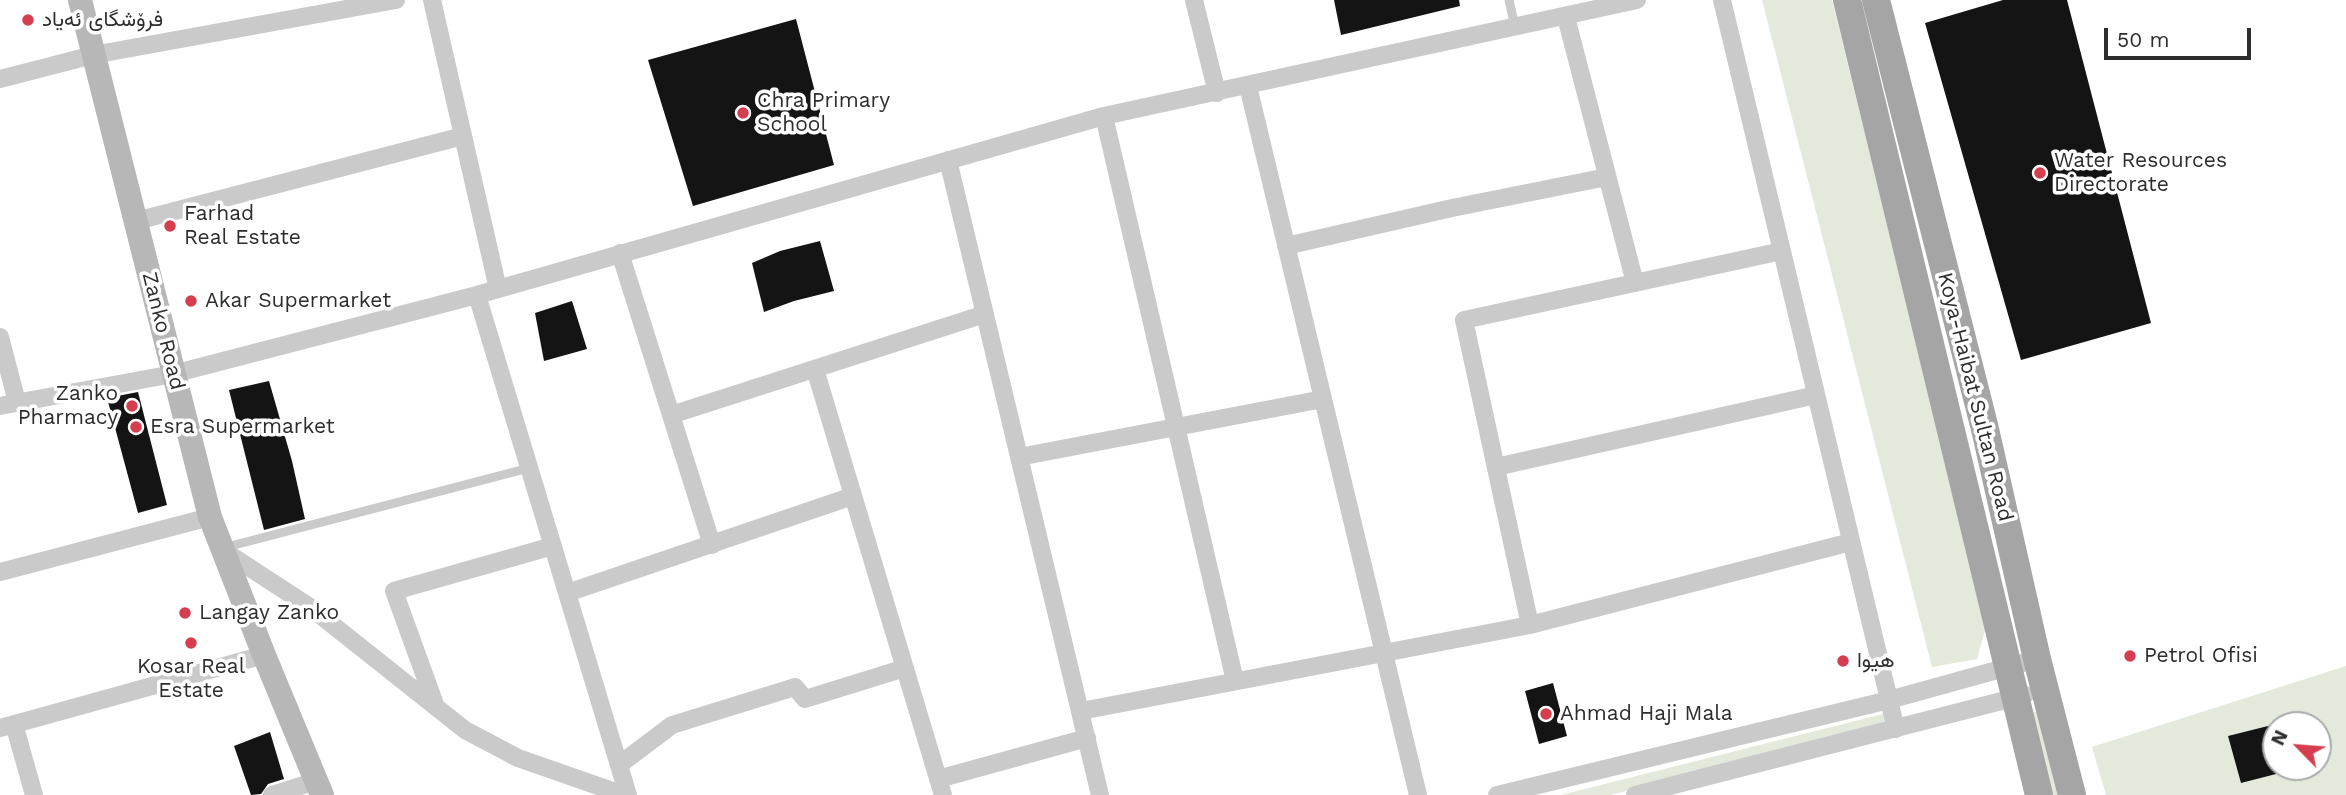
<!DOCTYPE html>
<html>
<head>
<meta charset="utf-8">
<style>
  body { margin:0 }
  #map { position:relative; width:2346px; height:795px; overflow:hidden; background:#fff; font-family:"Work Sans",sans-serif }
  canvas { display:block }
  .north { position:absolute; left:2262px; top:711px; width:70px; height:70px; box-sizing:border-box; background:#fff; border:2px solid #ababab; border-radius:50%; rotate:295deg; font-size:19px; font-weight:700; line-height:28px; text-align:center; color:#2d2d2d }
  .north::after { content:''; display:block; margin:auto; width:24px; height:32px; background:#d53e4f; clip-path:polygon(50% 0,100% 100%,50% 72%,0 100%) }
  .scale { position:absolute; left:2104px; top:28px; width:147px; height:32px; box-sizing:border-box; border:4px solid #2d2d2d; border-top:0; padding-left:9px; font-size:21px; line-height:24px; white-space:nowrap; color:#2d2d2d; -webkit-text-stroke:5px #fff; paint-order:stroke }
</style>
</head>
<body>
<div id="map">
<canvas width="2346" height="795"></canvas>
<div class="north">N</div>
<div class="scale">50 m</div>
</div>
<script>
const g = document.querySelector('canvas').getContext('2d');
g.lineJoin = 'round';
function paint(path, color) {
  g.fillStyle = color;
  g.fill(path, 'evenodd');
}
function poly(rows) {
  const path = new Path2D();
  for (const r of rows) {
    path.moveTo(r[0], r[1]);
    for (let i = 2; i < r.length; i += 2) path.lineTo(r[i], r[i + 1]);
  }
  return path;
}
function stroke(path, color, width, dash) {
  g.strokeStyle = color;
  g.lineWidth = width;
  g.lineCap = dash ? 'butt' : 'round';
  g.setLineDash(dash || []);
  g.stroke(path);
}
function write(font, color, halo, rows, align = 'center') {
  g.font = font + ' "Work Sans",Vazirmatn,sans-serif';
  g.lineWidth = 7;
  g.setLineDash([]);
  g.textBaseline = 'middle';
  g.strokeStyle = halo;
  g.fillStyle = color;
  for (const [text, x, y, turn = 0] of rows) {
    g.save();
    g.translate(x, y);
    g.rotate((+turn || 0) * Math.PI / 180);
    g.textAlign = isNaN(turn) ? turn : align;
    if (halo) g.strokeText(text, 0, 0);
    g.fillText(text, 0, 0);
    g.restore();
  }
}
paint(poly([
  [1762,0,1832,0,1986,627,1977,659,1932,667],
  [2346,666,2346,795,2106,795,2092,747],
  [2276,725,2318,725,2318,767,2276,767],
  [2041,710,2062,795,2051,795,2032,713],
  [1887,713,1890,726,1610,795,1561,795]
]), '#e3e9db');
paint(poly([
  [1334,0,1459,0,1460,6,1341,35],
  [2003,0,2067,0,2151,323,2021,360,1925,23],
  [796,19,834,165,693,206,648,60],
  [820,241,834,291,794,301,764,312,752,263,780,251],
  [572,301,587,349,544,361,535,313],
  [269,381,292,461,305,519,264,530,229,390],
  [138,392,167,505,138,513,107,398],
  [1553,683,1567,736,1539,744,1525,691],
  [2276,724,2276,774,2241,783,2228,736],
  [270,732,284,779,268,784,261,794,251,795,234,746]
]), '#141414');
stroke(poly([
  [1509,0,1515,27],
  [223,548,529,468]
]), '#cacaca', 9);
stroke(poly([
  [432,0,498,289],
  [1194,0,1217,93],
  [1722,0,1896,729],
  [1566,17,1635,283],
  [0,79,93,55,396,0],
  [1248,86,1418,795],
  [1104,116,1235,681],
  [948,160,1100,795],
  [136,221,463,136],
  [1286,246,1452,208,1607,177],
  [620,253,712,545],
  [477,295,628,795],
  [0,337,17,402],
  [815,369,943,795],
  [0,406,173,374,477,295,1104,116,1637,0],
  [671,415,985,314],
  [1019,457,1323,399],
  [1496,467,1816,395],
  [221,549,310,607,465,730,518,758,624,795],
  [0,572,210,517],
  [567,593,853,496],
  [1530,625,1464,320,1782,251],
  [436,707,394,591,553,546],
  [1081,711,1530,625,1851,542],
  [14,724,34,795],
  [0,728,264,655],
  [619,765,672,725,795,687,805,699,905,668],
  [938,779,1087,738],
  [272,795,316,781],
  [1497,795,1889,700,2037,659],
  [1635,795,2025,695]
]), '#cacaca', 18);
stroke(poly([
  [80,0,210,517,264,655,322,795]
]), '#b7b7b7', 24);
stroke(poly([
  [1847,0,2039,795],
  [1876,0,1985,429,2037,659,2072,795]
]), '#a5a5a5', 28);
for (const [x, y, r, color] of [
  [28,20,7,"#d53e4f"],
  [743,113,7,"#d53e4f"],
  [2040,173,7,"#d53e4f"],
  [170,226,7,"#d53e4f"],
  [191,301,7,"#d53e4f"],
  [132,406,7,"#d53e4f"],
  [136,427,7,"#d53e4f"],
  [185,613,7,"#d53e4f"],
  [191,643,7,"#d53e4f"],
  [2130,656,7,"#d53e4f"],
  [1843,661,7,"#d53e4f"],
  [1546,714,7,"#d53e4f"]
]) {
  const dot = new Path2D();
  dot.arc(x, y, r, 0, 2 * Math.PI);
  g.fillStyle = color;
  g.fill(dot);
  stroke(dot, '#fff', 2.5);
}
write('21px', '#2d2d2d', '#fff', [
  ["فرۆشگای ئەیاد",42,20],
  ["Chra Primary",757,101],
  ["School",757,125],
  ["Water Resources",2054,161],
  ["Directorate",2054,185],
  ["Farhad",184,214],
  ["Real Estate",184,238],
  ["Akar Supermarket",205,301],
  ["Zanko",118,394,"right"],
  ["Pharmacy",118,418,"right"],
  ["Esra Supermarket",150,427],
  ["Langay Zanko",199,613],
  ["Petrol Ofisi",2144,656],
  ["هیوا",1857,661],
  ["Kosar Real",191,667,"center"],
  ["Estate",191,691,"center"],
  ["Ahmad Haji Mala",1560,714]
], 'left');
write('21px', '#2d2d2d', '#fff', [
  ["Zanko Road",163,331,76],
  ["Koya-Haibat Sultan Road",1975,397,76]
]);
</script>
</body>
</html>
